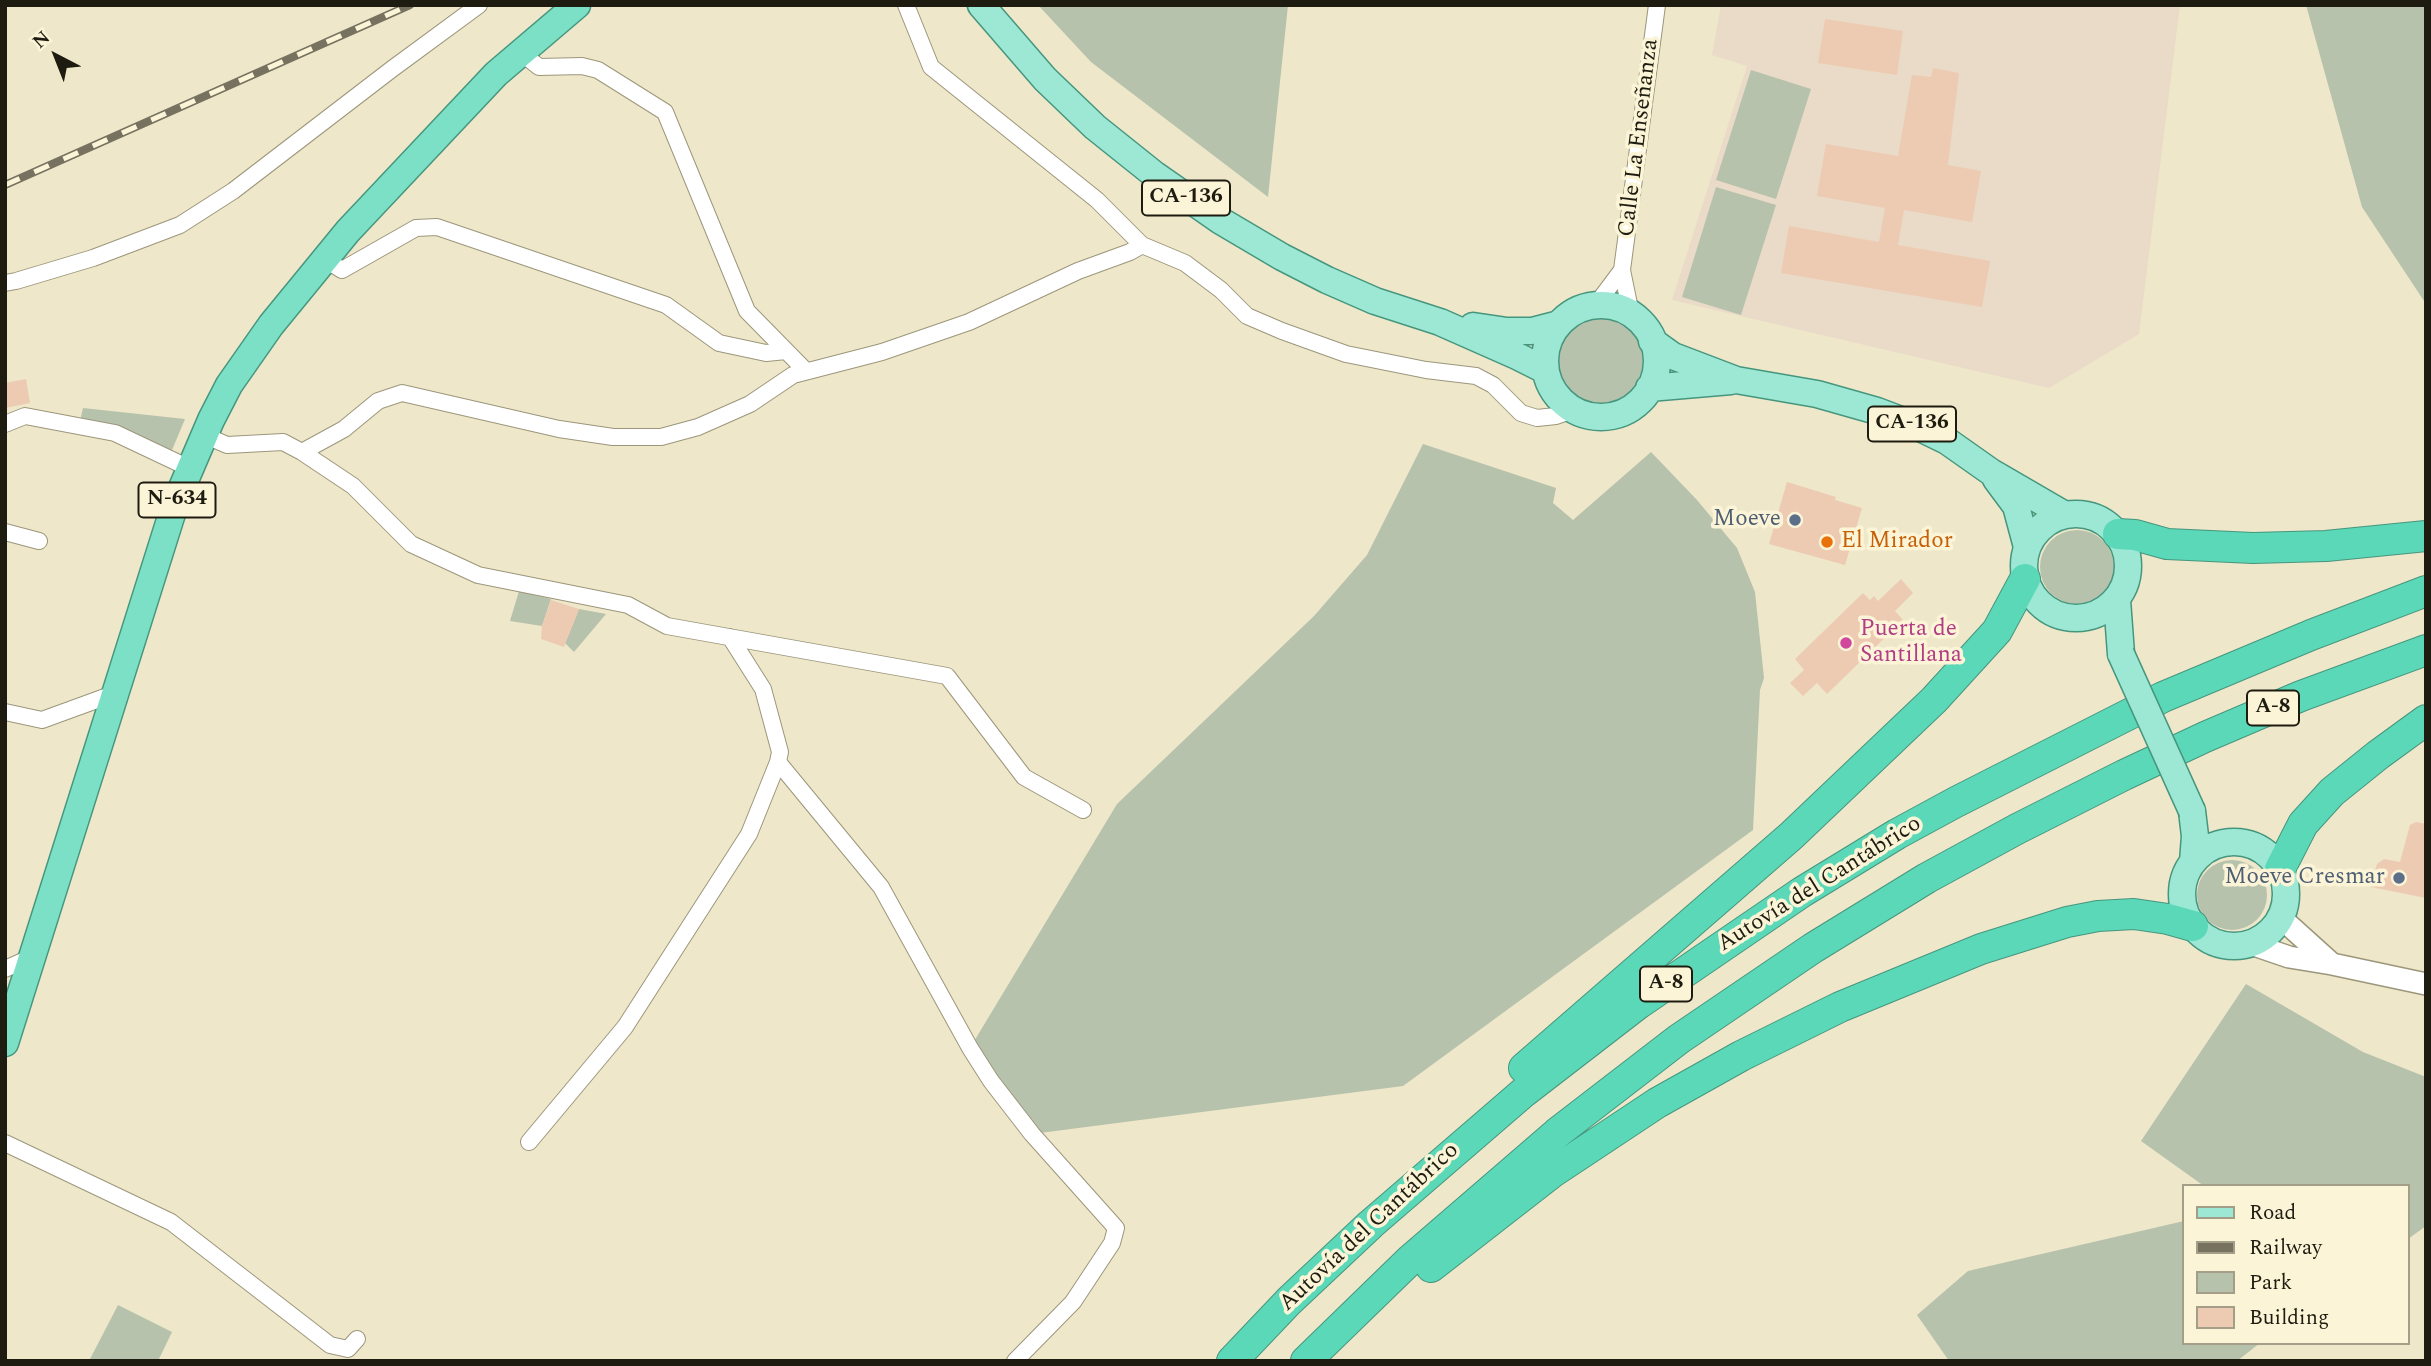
<!DOCTYPE html>
<html>
<head>
<meta charset="utf-8">
<style>
  body { margin:0 }
  #map { position:relative; width:2431px; height:1366px; overflow:hidden; background:#eee7ca; font-family:Spectral,serif }
  canvas { display:block }
  .frame { position:absolute; inset:0; border:7px solid #1e1c11; pointer-events:none }
  .legend { position:absolute; left:2182px; top:1184px; width:228px; height:161px; box-sizing:border-box; background:#fbf4d7; border:2px solid #a39e88; margin:0; padding:9px 12px; list-style:none; font-size:21px; color:#1e1c11 }
  .legend li { display:flex; align-items:center; gap:14px; height:35px }
  .legend b { width:35px; border:2px solid #a39e88 }
  .north { position:absolute; left:21px; top:21px; width:70px; height:70px; -webkit-text-stroke:5px #fbf4d7; paint-order:stroke; rotate:318deg; font-size:19px; font-weight:700; line-height:28px; text-align:center; color:#1e1c11 }
  .north::after { content:''; display:block; margin:auto; width:24px; height:32px; background:#1e1c11; clip-path:polygon(50% 0,100% 100%,50% 72%,0 100%) }
</style>
</head>
<body>
<div id="map">
<canvas width="2431" height="1366"></canvas>
<div class="frame"></div>
<ul class="legend">
<li><b style="height:9px;background:#9de8d4"></b>Road</li>
<li><b style="height:9px;background:#777260"></b>Railway</li>
<li><b style="height:19px;background:#b6c2ac"></b>Park</li>
<li><b style="height:19px;background:#eccbb2"></b>Building</li>
</ul>
<div class="north">N</div>
</div>
<script>
const g = document.querySelector('canvas').getContext('2d');
g.lineJoin = 'round';
function paint(path, color) {
  g.fillStyle = color;
  g.fill(path, 'evenodd');
}
function poly(rows) {
  const path = new Path2D();
  for (const r of rows) {
    if (r.length === 3) {
      path.moveTo(r[0] + r[2], r[1]);
      path.arc(r[0], r[1], r[2], 0, 2 * Math.PI);
      continue;
    }
    path.moveTo(r[0], r[1]);
    for (let i = 2; i < r.length; i += 2) path.lineTo(r[i], r[i + 1]);
  }
  return path;
}
function stroke(path, color, width, dash) {
  g.strokeStyle = color;
  g.lineWidth = width;
  g.lineCap = dash ? 'butt' : 'round';
  g.setLineDash(dash || []);
  g.stroke(path);
}
function write(font, color, halo, rows, align = 'center') {
  g.font = font + ' Spectral,serif';
  g.lineWidth = 7;
  g.setLineDash([]);
  g.textBaseline = 'middle';
  g.strokeStyle = halo;
  g.fillStyle = color;
  for (const [text, x, y, turn = 0] of rows) {
    g.save();
    g.translate(x, y);
    g.rotate((+turn || 0) * Math.PI / 180);
    g.textAlign = isNaN(turn) ? turn : align;
    if (halo) g.strokeText(text, 0, 0);
    g.fillText(text, 0, 0);
    g.restore();
  }
}
paint(poly([
  [1721,5,2180,5,2139,334,2049,388,1672,300,1747,66,1712,55]
]), '#eadac8');
paint(poly([
  [1038,5,1288,5,1268,197,1091,62],
  [2306,5,2426,5,2426,304,2362,207],
  [1751,70,1811,89,1776,199,1716,180],
  [1716,187,1776,205,1741,315,1682,297],
  [1600,360,43],
  [83,408,185,419,172,450,80,421],
  [1423,444,1556,488,1553,503,1573,520,1651,452,1697,500,1737,548,1755,592,1764,678,1760,690,1753,830,1403,1086,1032,1134,970,1048,1117,804,1314,616,1367,555],
  [2077,567,37],
  [519,591,551,599,542,626,510,621],
  [579,609,606,614,574,652,565,643],
  [2232,895,35],
  [2246,984,2363,1052,2426,1077,2426,1226,2408,1239,2408,1186,2204,1186,2141,1141],
  [2184,1221,2184,1343,2260,1343,2237,1361,1949,1361,1917,1315,1968,1271],
  [118,1305,172,1332,158,1361,89,1361]
]), '#b6c2ac');
paint(poly([
  [1825,19,1903,31,1897,75,1818,63],
  [1933,68,1959,73,1948,165,1981,171,1972,222,1904,210,1898,245,1990,261,1982,307,1781,273,1789,226,1879,242,1885,208,1817,196,1826,144,1898,156,1912,75,1931,77],
  [26,379,30,403,5,408,5,383],
  [1787,482,1836,497,1835,500,1862,508,1845,565,1769,544],
  [1901,579,1913,593,1895,611,1903,620,1827,694,1817,683,1803,696,1790,683,1804,670,1795,659,1863,593,1870,600,1874,596,1878,601],
  [551,600,579,609,564,647,541,639,542,626],
  [2416,822,2426,824,2426,898,2371,887,2377,864,2384,859,2400,862,2410,825]
]), '#eccbb2');
const minor = poly([
  [906,5,931,67,1097,200,1142,245],
  [520,52,539,67,582,66,598,70,665,112,747,311,806,371],
  [324,259,342,270,416,228,437,227,666,305,719,343,766,353,786,351],
  [5,283,16,281,93,258,180,225,233,191,392,69,479,5],
  [1595,306,1622,270],
  [1631,314,1622,270,1657,5],
  [5,424,25,416,115,433,189,468],
  [204,435,227,445,283,442,302,452,353,486,411,544,478,575,628,605,667,626,947,676,1024,777,1083,810],
  [302,452,344,429,378,401,402,393,559,429,613,437,661,437,698,427,750,404,793,375,882,352,969,322,1078,271,1130,252,1142,245,1185,263,1221,290,1247,316,1282,331,1346,354,1426,370,1476,376,1493,385,1521,413,1537,418,1556,416,1573,410],
  [5,532,39,541],
  [5,712,42,720,116,693],
  [778,762,881,887,970,1048,991,1081,1032,1134,1116,1228,1112,1243,1073,1302,1015,1361],
  [5,969,32,957],
  [529,1142,625,1027,749,834,778,762,780,752,763,689,730,637],
  [5,1143,171,1222,330,1345,348,1349,357,1339]
]);
const tertiary = poly([
  [2281,918,2332,964],
  [2251,944,2289,957,2332,964,2426,984]
]);
const primary = poly([
  [981,5,1045,79,1095,127,1155,175,1221,221,1282,257,1327,280,1375,301,1440,322,1517,356,1545,370],
  [1601,361,56],
  [1473,326,1507,331,1532,331,1559,324],
  [1652,341,1673,356,1736,380,1817,394,1877,411,1914,425,1947,441,1991,472,2065,515],
  [1649,388,1731,381],
  [1996,479,2016,506,2027,547],
  [2076,566,52],
  [2117,600,2121,654],
  [2192,811,2195,836,2193,862],
  [2234,894,52]
]);
const trunk = poly([
  [5,1043,175,504,211,420,229,385,271,325,348,231,496,74,577,5]
]);
const motorway = poly([
  [2118,534,2135,535,2167,544,2253,548,2326,546,2426,536],
  [2280,869,2303,824,2332,792,2378,755,2426,720],
  [1524,1068,1791,836,1934,700,1997,631,2025,579],
  [1431,1267,1553,1172,1657,1103,1741,1056,1840,1007,1981,949,2067,922,2098,916,2134,914,2168,919,2193,926],
  [1232,1361,1289,1301,1371,1224,1524,1092,1638,1004,1802,892,1897,834,1956,802,2163,697,2311,635,2426,591],
  [1306,1361,1411,1259,1557,1133,1679,1039,1813,948,1927,878,2017,829,2124,775,2205,737,2301,696,2426,650]
]);
stroke(minor, '#9c967b', 18);
stroke(tertiary, '#9c967b', 24);
stroke(primary, '#46967e', 29);
stroke(trunk, '#46967e', 29);
stroke(motorway, '#46967e', 32);
stroke(minor, '#fff', 16);
stroke(tertiary, '#fff', 21);
stroke(primary, '#9de8d4', 26);
stroke(trunk, '#7ce0c6', 26);
stroke(motorway, '#5bd8b8', 30);
const rail = poly([
  [5,185,410,5]
]);
stroke(rail, '#777260', 8);
stroke(rail, '#fbf4d7', 5, [16]);
const primaryBridge = poly([
  [2121,654,2192,811]
]);
stroke(primaryBridge, '#46967e', 29, []);
stroke(primaryBridge, '#9de8d4', 26);
for (const [x, y, r, color] of [
  [1795,520,7,"#5c6f8a"],
  [1827,542,7,"#e8710a"],
  [1846,643,7,"#d1479c"],
  [2399,878,7,"#5c6f8a"]
]) {
  const dot = new Path2D();
  dot.arc(x, y, r, 0, 2 * Math.PI);
  g.fillStyle = color;
  g.fill(dot);
  stroke(dot, '#fbf4d7', 2.5);
}
for (const [x, y, w] of [
  [1186,198,88],
  [1912,424,88],
  [177,500,77],
  [2273,708,52],
  [1666,984,52]
]) {
  const box = new Path2D();
  box.roundRect(x - w / 2, y - 17.5, w, 35, 5);
  g.fillStyle = '#fbf4d7';
  g.fill(box);
  stroke(box, '#1e1c11', 2);
}
write('bold 21px', '#1e1c11', null, [
  ["CA-136",1186,198],
  ["CA-136",1912,424],
  ["N-634",177,500],
  ["A-8",2273,708],
  ["A-8",1666,984]
]);
write('23px', '#1e1c11', '#fbf4d7', [
  ["Calle La Enseñanza",1640,138,-83],
  ["Autovía del Cantábrico",1820,885,-32],
  ["Autovía del Cantábrico",1370,1228,-43]
]);
write('23px', '#4e5e75', '#fbf4d7', [
  ["Moeve",1781,520],
  ["Moeve Cresmar",2385,878]
], 'right');
write('23px', '#c56008', '#fbf4d7', [
  ["El Mirador",1841,542]
], 'left');
write('23px', '#b23c85', '#fbf4d7', [
  ["Puerta de",1860,630],
  ["Santillana",1860,656]
], 'left');
</script>
</body>
</html>
